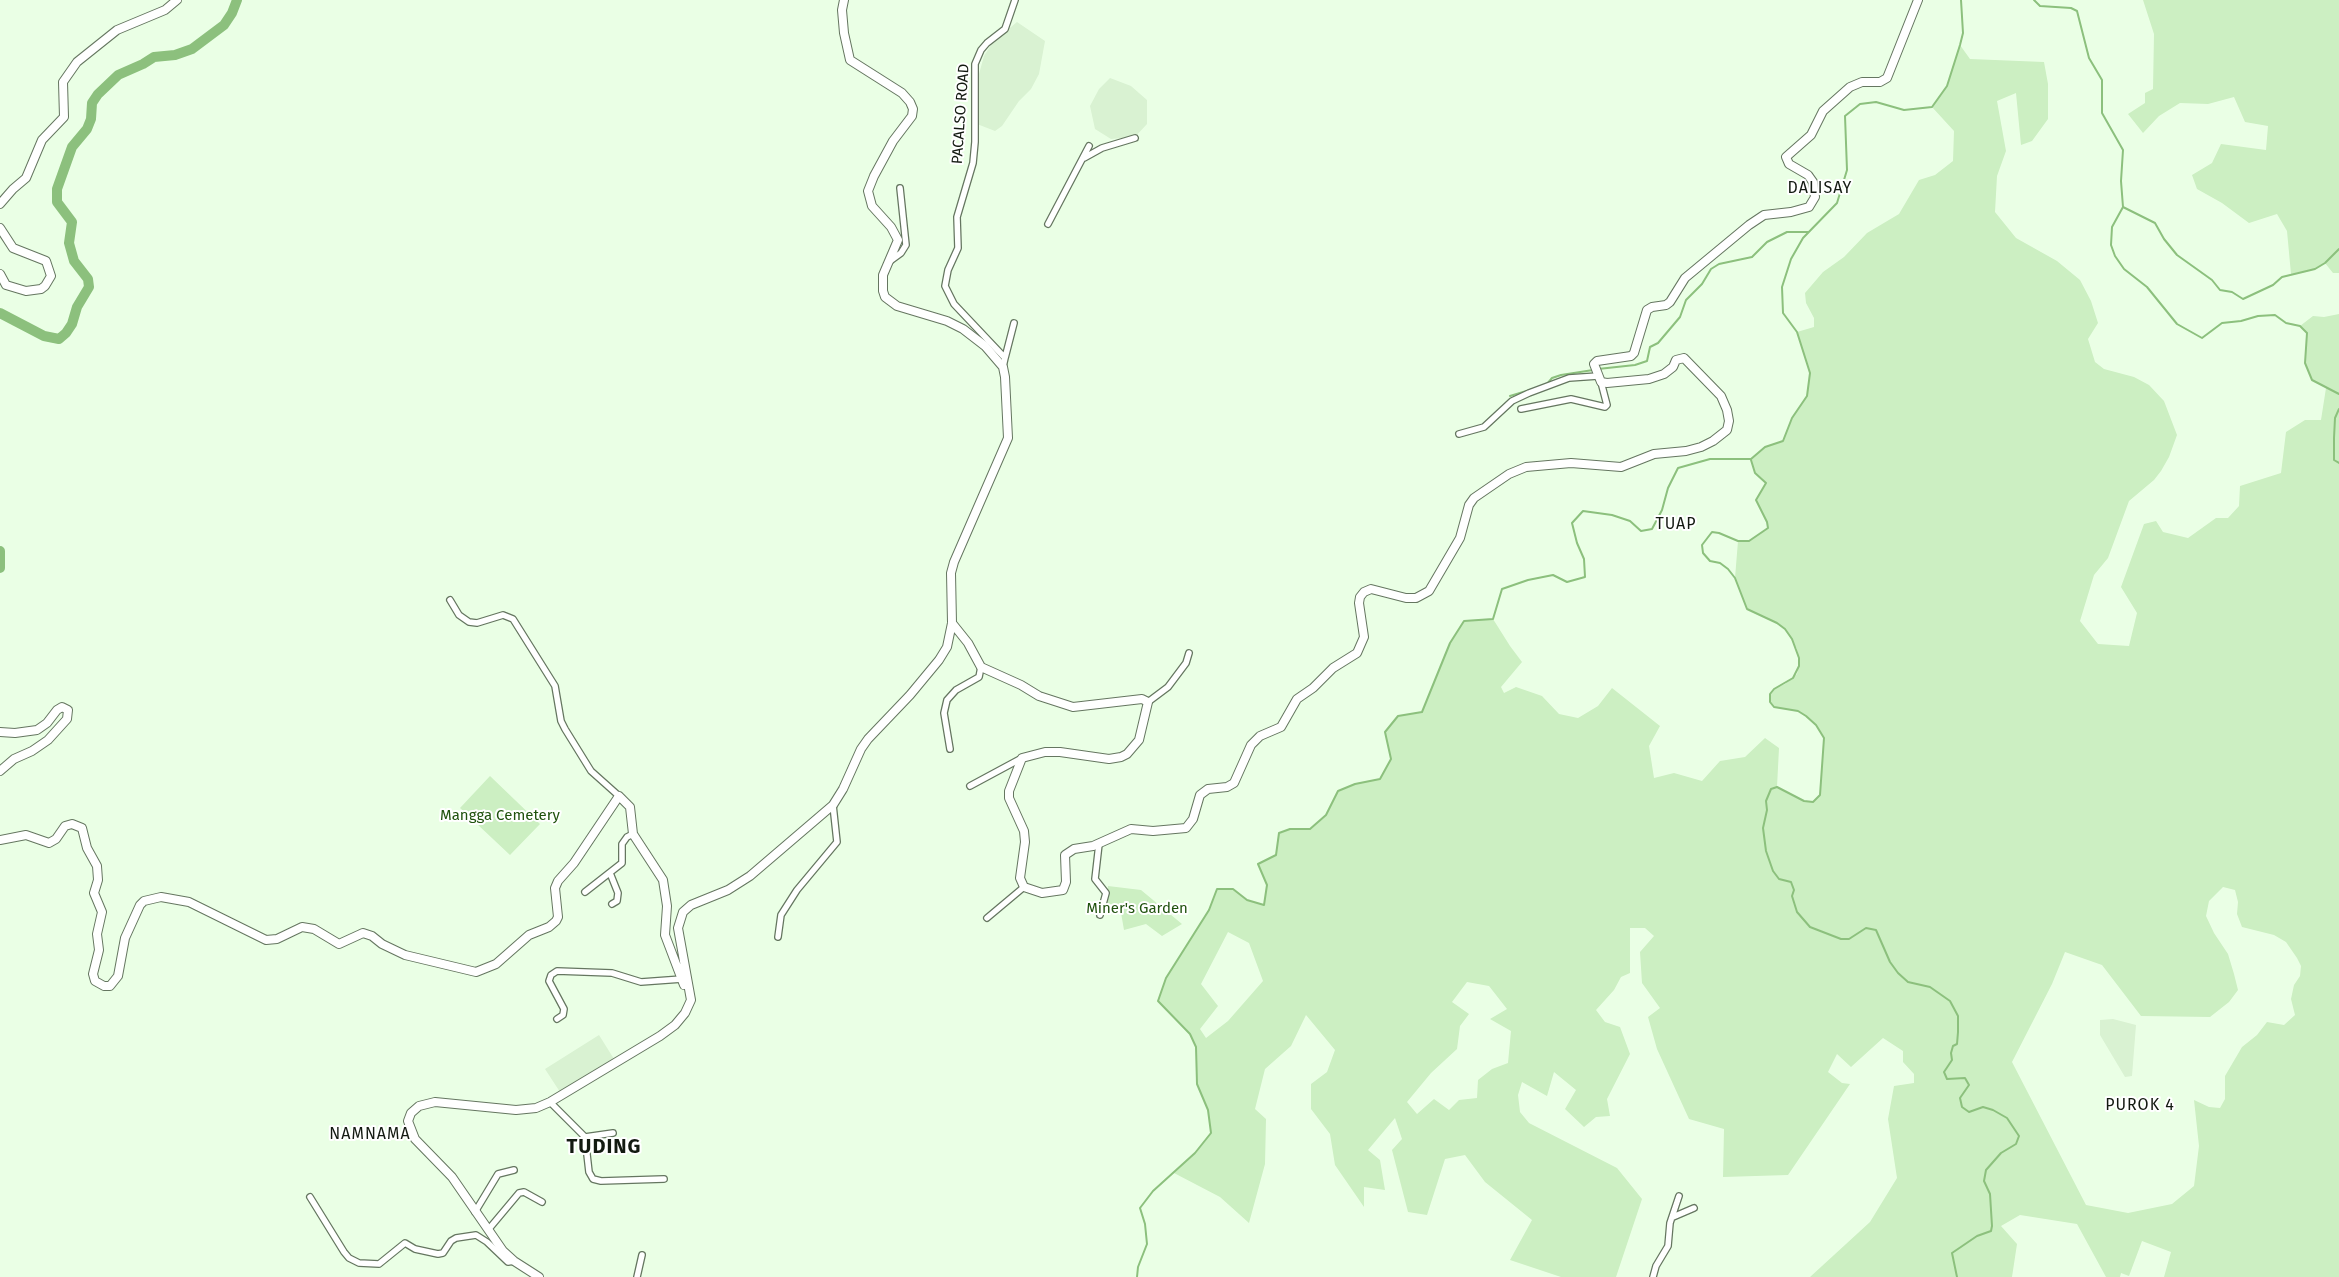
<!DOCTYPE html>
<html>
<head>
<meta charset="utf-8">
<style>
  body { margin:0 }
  canvas { display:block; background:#eaffe5 }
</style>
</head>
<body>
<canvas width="2339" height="1277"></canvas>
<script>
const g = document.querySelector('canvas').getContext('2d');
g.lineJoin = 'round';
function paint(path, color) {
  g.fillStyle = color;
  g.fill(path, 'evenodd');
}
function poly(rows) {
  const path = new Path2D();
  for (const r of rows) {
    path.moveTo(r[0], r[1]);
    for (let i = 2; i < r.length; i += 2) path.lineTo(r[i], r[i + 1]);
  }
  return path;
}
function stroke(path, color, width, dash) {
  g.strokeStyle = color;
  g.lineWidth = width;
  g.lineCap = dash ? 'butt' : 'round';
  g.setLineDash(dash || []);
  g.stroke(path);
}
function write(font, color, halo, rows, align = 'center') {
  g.font = font + ' "Fira Sans",sans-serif';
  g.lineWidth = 4;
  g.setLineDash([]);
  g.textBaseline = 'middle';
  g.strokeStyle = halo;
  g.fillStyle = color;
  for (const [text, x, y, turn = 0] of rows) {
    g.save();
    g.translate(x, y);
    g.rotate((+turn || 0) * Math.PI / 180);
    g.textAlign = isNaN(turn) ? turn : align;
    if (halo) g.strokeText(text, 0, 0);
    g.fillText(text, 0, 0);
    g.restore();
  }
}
paint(poly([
  [1017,22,1045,41,1039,74,1031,89,1019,101,1002,126,995,131,977,124,979,74,984,56,993,42],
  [1110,78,1131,86,1147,100,1147,124,1135,137,1111,139,1095,129,1090,106,1099,89],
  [2113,1019,2136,1025,2132,1076,2125,1077,2100,1035,2100,1020],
  [599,1035,614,1059,560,1092,545,1069]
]), '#d9f2d2');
paint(poly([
  [2143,0,2339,0,2339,273,2333,273,2325,263,2315,269,2291,274,2287,231,2277,214,2249,223,2222,203,2197,189,2192,175,2212,163,2221,144,2266,150,2268,126,2245,122,2234,97,2208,104,2180,103,2159,116,2143,133,2128,114,2145,103,2145,93,2153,89,2154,34],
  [1960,45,1970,59,2044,62,2048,84,2048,119,2032,141,2021,145,2016,93,1997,101,2006,151,1997,176,1995,212,2016,238,2057,261,2080,280,2091,301,2098,323,2088,339,2095,362,2104,369,2134,377,2149,385,2164,401,2177,435,2169,457,2161,471,2154,480,2129,501,2108,558,2094,575,2080,621,2098,644,2129,646,2137,613,2121,587,2144,524,2156,521,2163,532,2188,538,2216,518,2228,518,2239,506,2240,486,2281,473,2286,432,2305,420,2321,420,2326,388,2312,380,2305,363,2307,333,2300,326,2313,316,2324,317,2339,314,2339,1277,2164,1277,2171,1252,2142,1241,2129,1276,2121,1273,2120,1277,2106,1277,2077,1224,2020,1215,2001,1226,2017,1244,2012,1277,1810,1277,1870,1222,1897,1178,1888,1119,1894,1086,1914,1083,1914,1074,1903,1062,1903,1051,1883,1038,1851,1067,1837,1054,1828,1072,1842,1083,1850,1084,1788,1175,1723,1177,1724,1129,1689,1119,1657,1049,1648,1017,1660,1008,1642,983,1640,952,1654,936,1645,928,1630,928,1630,973,1621,977,1614,990,1596,1010,1605,1022,1620,1027,1630,1054,1607,1099,1610,1116,1596,1117,1584,1127,1565,1109,1576,1090,1554,1072,1547,1096,1522,1082,1518,1095,1520,1112,1529,1123,1617,1168,1642,1199,1616,1277,1561,1277,1510,1260,1532,1220,1485,1182,1465,1155,1445,1159,1427,1215,1408,1212,1392,1150,1402,1139,1395,1118,1368,1150,1380,1160,1385,1190,1364,1187,1364,1207,1335,1165,1330,1134,1311,1109,1311,1084,1327,1072,1335,1050,1306,1015,1291,1046,1265,1069,1255,1109,1266,1119,1265,1164,1249,1223,1220,1197,1174,1173,1195,1153,1211,1132,1208,1110,1197,1084,1196,1047,1190,1034,1158,1001,1166,978,1209,910,1217,889,1233,889,1247,900,1264,905,1267,885,1258,864,1276,855,1279,833,1290,829,1310,829,1326,815,1338,791,1355,784,1380,779,1391,759,1385,732,1398,716,1422,712,1450,643,1464,621,1493,619,1510,646,1522,662,1501,687,1504,693,1516,687,1542,696,1559,714,1578,718,1598,706,1612,688,1660,726,1649,746,1654,778,1674,773,1702,781,1720,761,1745,757,1765,738,1779,748,1777,787,1804,801,1813,802,1820,795,1824,738,1816,725,1806,716,1798,711,1774,707,1770,702,1770,694,1774,689,1785,684,1797,674,1799,666,1797,649,1785,629,1766,617,1747,609,1735,578,1738,541,1749,541,1768,528,1767,522,1756,500,1766,483,1755,473,1751,459,1765,447,1783,441,1792,418,1807,396,1810,373,1797,332,1814,327,1814,318,1806,303,1805,293,1823,272,1844,257,1867,233,1899,214,1919,180,1935,175,1953,161,1954,131,1932,107,1947,86],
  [2223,887,2235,890,2238,902,2237,914,2242,927,2274,935,2286,942,2297,958,2301,966,2300,976,2294,985,2291,999,2295,1015,2284,1025,2267,1022,2257,1035,2242,1047,2225,1076,2225,1099,2220,1108,2209,1107,2194,1100,2199,1146,2194,1186,2172,1204,2128,1213,2086,1205,2012,1062,2052,984,2065,952,2102,965,2141,1016,2210,1017,2229,1002,2238,990,2234,974,2228,954,2214,933,2206,916,2209,901],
  [1228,932,1249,943,1263,981,1228,1021,1206,1038,1200,1029,1218,1006,1201,984],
  [1467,982,1489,986,1507,1009,1490,1019,1511,1031,1508,1063,1492,1069,1478,1080,1477,1098,1459,1100,1449,1110,1434,1099,1417,1114,1407,1102,1431,1073,1457,1049,1460,1026,1469,1014,1452,1002],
  [490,776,540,824,510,855,460,808],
  [1108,886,1141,890,1182,924,1162,936,1146,924,1124,930,1120,907,1106,903]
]), '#ccefc2');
stroke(poly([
  [2034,0,2040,6,2071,8,2077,11,2089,58,2102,80,2102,113,2123,150,2121,181,2123,207,2112,227,2111,245,2115,256,2124,269,2147,287,2177,324,2202,338,2222,323,2241,321,2258,316,2275,315,2286,323,2300,326,2307,333,2305,363,2312,380,2339,394],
  [2123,207,2155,223,2164,239,2177,255,2212,280,2220,290,2232,292,2243,299,2273,285,2282,277,2315,269,2325,263,2339,249],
  [1598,369,1635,365,1647,361,1650,347,1658,343,1680,317,1686,300,1702,284,1711,269,1719,264,1752,257,1767,242,1787,232,1809,232],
  [1547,384,1552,378,1561,375,1593,370],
  [1510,396,1533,389],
  [2339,409,2335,418,2334,438,2334,460,2339,463],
  [1751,460,1755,473,1766,483,1756,500,1767,522,1768,528,1749,541,1738,541,1719,533,1712,532,1702,545,1703,553,1710,561,1720,563,1728,569,1735,578,1747,609,1777,623,1785,629,1792,639,1799,658,1799,666,1793,678,1774,689,1770,694,1770,702,1774,707,1798,711,1806,716,1816,725,1824,738,1820,795,1813,802,1804,801,1777,787,1771,789,1766,801,1767,810,1763,828,1766,851,1773,871,1779,879,1791,882,1794,890,1792,896,1797,912,1810,927,1841,939,1849,939,1866,928,1876,930,1890,962,1898,973,1908,982,1930,987,1950,1001,1958,1016,1958,1032,1957,1044,1953,1046,1951,1053,1952,1060,1944,1072,1947,1079,1965,1078,1969,1085,1960,1098,1962,1107,1969,1112,1983,1107,1993,1110,2007,1118,2019,1136,2016,1144,2001,1153,1986,1170,1984,1181,1990,1194,1992,1226,1991,1231,1977,1236,1952,1253,1957,1277],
  [1137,1277,1138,1267,1147,1244,1145,1224,1140,1208,1153,1191,1195,1153,1211,1133,1208,1110,1197,1084,1196,1047,1190,1034,1158,1001,1166,978,1209,910,1217,889,1233,889,1247,900,1264,905,1267,885,1258,864,1276,855,1279,833,1290,829,1310,829,1326,815,1338,791,1355,784,1380,779,1391,759,1385,732,1398,716,1422,712,1450,643,1464,621,1493,619,1502,589,1528,580,1553,575,1567,582,1585,577,1584,559,1577,543,1572,523,1583,511,1612,515,1630,521,1641,531,1652,529,1662,510,1668,488,1678,468,1710,459,1751,459,1765,447,1783,441,1792,418,1807,396,1810,373,1797,332,1783,313,1782,287,1791,259,1803,238,1837,203,1847,170,1845,116,1860,104,1876,102,1904,110,1932,107,1947,86,1960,45,1963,33,1961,0]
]), '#8cc07d', 2);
stroke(poly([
  [0,313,44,336,59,339,66,333,72,324,77,307,89,287,88,279,74,261,69,243,72,222,57,202,57,189,72,147,87,129,91,119,92,103,98,94,118,75,143,64,154,57,175,55,192,49,224,25,232,13,237,0],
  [0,551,0,568]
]), '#8cc07d', 10);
const street = poly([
  [1084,158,1102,148,1135,138],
  [1048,224,1089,146],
  [890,261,901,253,906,245,900,188],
  [1005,358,1014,323],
  [1003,367,1005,358,954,304,945,286,948,270,958,248,957,217,973,163,975,142,975,64,981,50,987,43,1005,29,1015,0],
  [1521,409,1571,399,1605,407,1607,405,1601,382],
  [1459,434,1484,427,1512,401,1529,393,1569,378,1598,376],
  [450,600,459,615,469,622,477,623,503,615,513,619,555,686,561,721,565,729,591,771,619,796],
  [1148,702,1168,687,1186,663,1189,653],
  [950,749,944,713,947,700,956,690,979,677,981,667],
  [970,786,1022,758],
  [1099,844,1095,879,1106,893,1100,915],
  [610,873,618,893,617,901,612,904],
  [585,892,622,863,622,844,627,837,633,834],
  [987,918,1024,887],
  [778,937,781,915,797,890,837,842,833,805],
  [557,1019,563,1015,564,1009,549,981,551,975,557,971,612,973,641,982,682,979],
  [550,1102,585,1137,589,1172,593,1179,601,1181,664,1179],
  [585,1137,613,1133],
  [310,1197,344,1252,349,1258,359,1263,379,1264,405,1243,415,1249,438,1254,443,1253,451,1241,456,1238,476,1235,487,1242,508,1262,514,1261],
  [475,1212,498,1174,514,1170],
  [1673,1217,1694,1208],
  [488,1230,519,1193,524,1192,542,1202],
  [637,1277,642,1255],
  [1653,1277,1656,1266,1668,1246,1670,1223,1679,1196]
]);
const secondary = poly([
  [0,204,13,189,26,178,42,140,64,117,63,82,77,62,117,30,165,10,177,0],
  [0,228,13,248,46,261,51,276,45,286,41,289,26,291,6,285,0,274],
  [952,623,968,643,981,667,1021,685,1039,696,1073,707,1142,699,1148,702,1139,740,1127,754,1121,757,1109,759,1060,752,1045,752,1022,758,1009,791,1009,798,1024,831,1025,842,1020,878,1024,887,1042,893,1063,890,1066,882,1065,855,1074,849,1093,846,1131,829,1153,831,1186,828,1193,819,1200,795,1208,789,1227,787,1234,783,1251,745,1260,736,1281,727,1297,699,1313,688,1333,668,1357,653,1364,637,1359,603,1360,597,1364,592,1371,589,1406,598,1416,598,1429,591,1460,538,1469,505,1474,498,1509,474,1526,467,1571,463,1621,467,1654,454,1686,451,1701,447,1713,441,1727,430,1729,421,1727,410,1721,396,1684,358,1676,360,1673,367,1664,374,1649,379,1607,383,1601,382,1594,364,1597,361,1631,356,1634,353,1647,310,1652,307,1666,305,1670,302,1685,278,1749,225,1764,215,1791,212,1809,207,1815,197,1813,182,1808,175,1789,164,1786,157,1811,135,1823,111,1850,87,1862,82,1880,82,1887,78,1918,0],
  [0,732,15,733,37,730,47,723,57,710,62,707,68,710,67,719,48,740,32,751,14,759,0,771],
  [0,840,26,835,49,843,56,839,65,826,72,824,82,828,87,848,97,866,98,880,94,893,102,912,97,934,99,950,93,974,95,981,104,986,110,986,118,976,125,938,140,905,144,901,161,897,189,902,266,940,277,939,302,927,314,929,339,944,363,933,372,936,382,944,405,955,476,972,496,964,529,935,549,927,556,921,558,917,555,888,558,881,574,863,619,796,630,807,633,834,663,880,667,906,665,935,684,985],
  [539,1277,514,1261,503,1251,452,1177,415,1139,408,1121,411,1113,419,1106,435,1102,516,1110,536,1108,550,1102,660,1036,675,1025,685,1013,691,1000,678,928,683,912,691,905,728,890,750,876,833,805,843,789,861,749,868,739,910,695,939,660,947,647,952,623,951,573,954,562,1008,438,1005,377,1003,367,985,346,963,329,947,321,897,306,885,297,883,291,883,275,898,240,891,227,872,206,868,191,874,176,893,141,912,116,913,109,910,102,902,93,850,60,844,33,842,10,844,0]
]);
stroke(street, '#657660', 8);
stroke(secondary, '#657660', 10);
stroke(street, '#fff', 5.5);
stroke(secondary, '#fff', 8);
write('15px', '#131a11', '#fff', [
  ["PACALSO ROAD",961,114,-86]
]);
write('15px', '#20520e', '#fff', [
  ["Mangga Cemetery",500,816],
  ["Miner's Garden",1137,909]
]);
g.letterSpacing = '1px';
write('16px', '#131a11', '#fff', [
  ["DALISAY",1820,189],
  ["TUAP",1676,525],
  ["PUROK 4",2140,1106],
  ["NAMNAMA",370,1135]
]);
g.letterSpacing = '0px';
g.letterSpacing = '1px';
write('bold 20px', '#131a11', '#fff', [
  ["TUDING",604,1147]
]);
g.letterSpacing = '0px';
</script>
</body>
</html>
